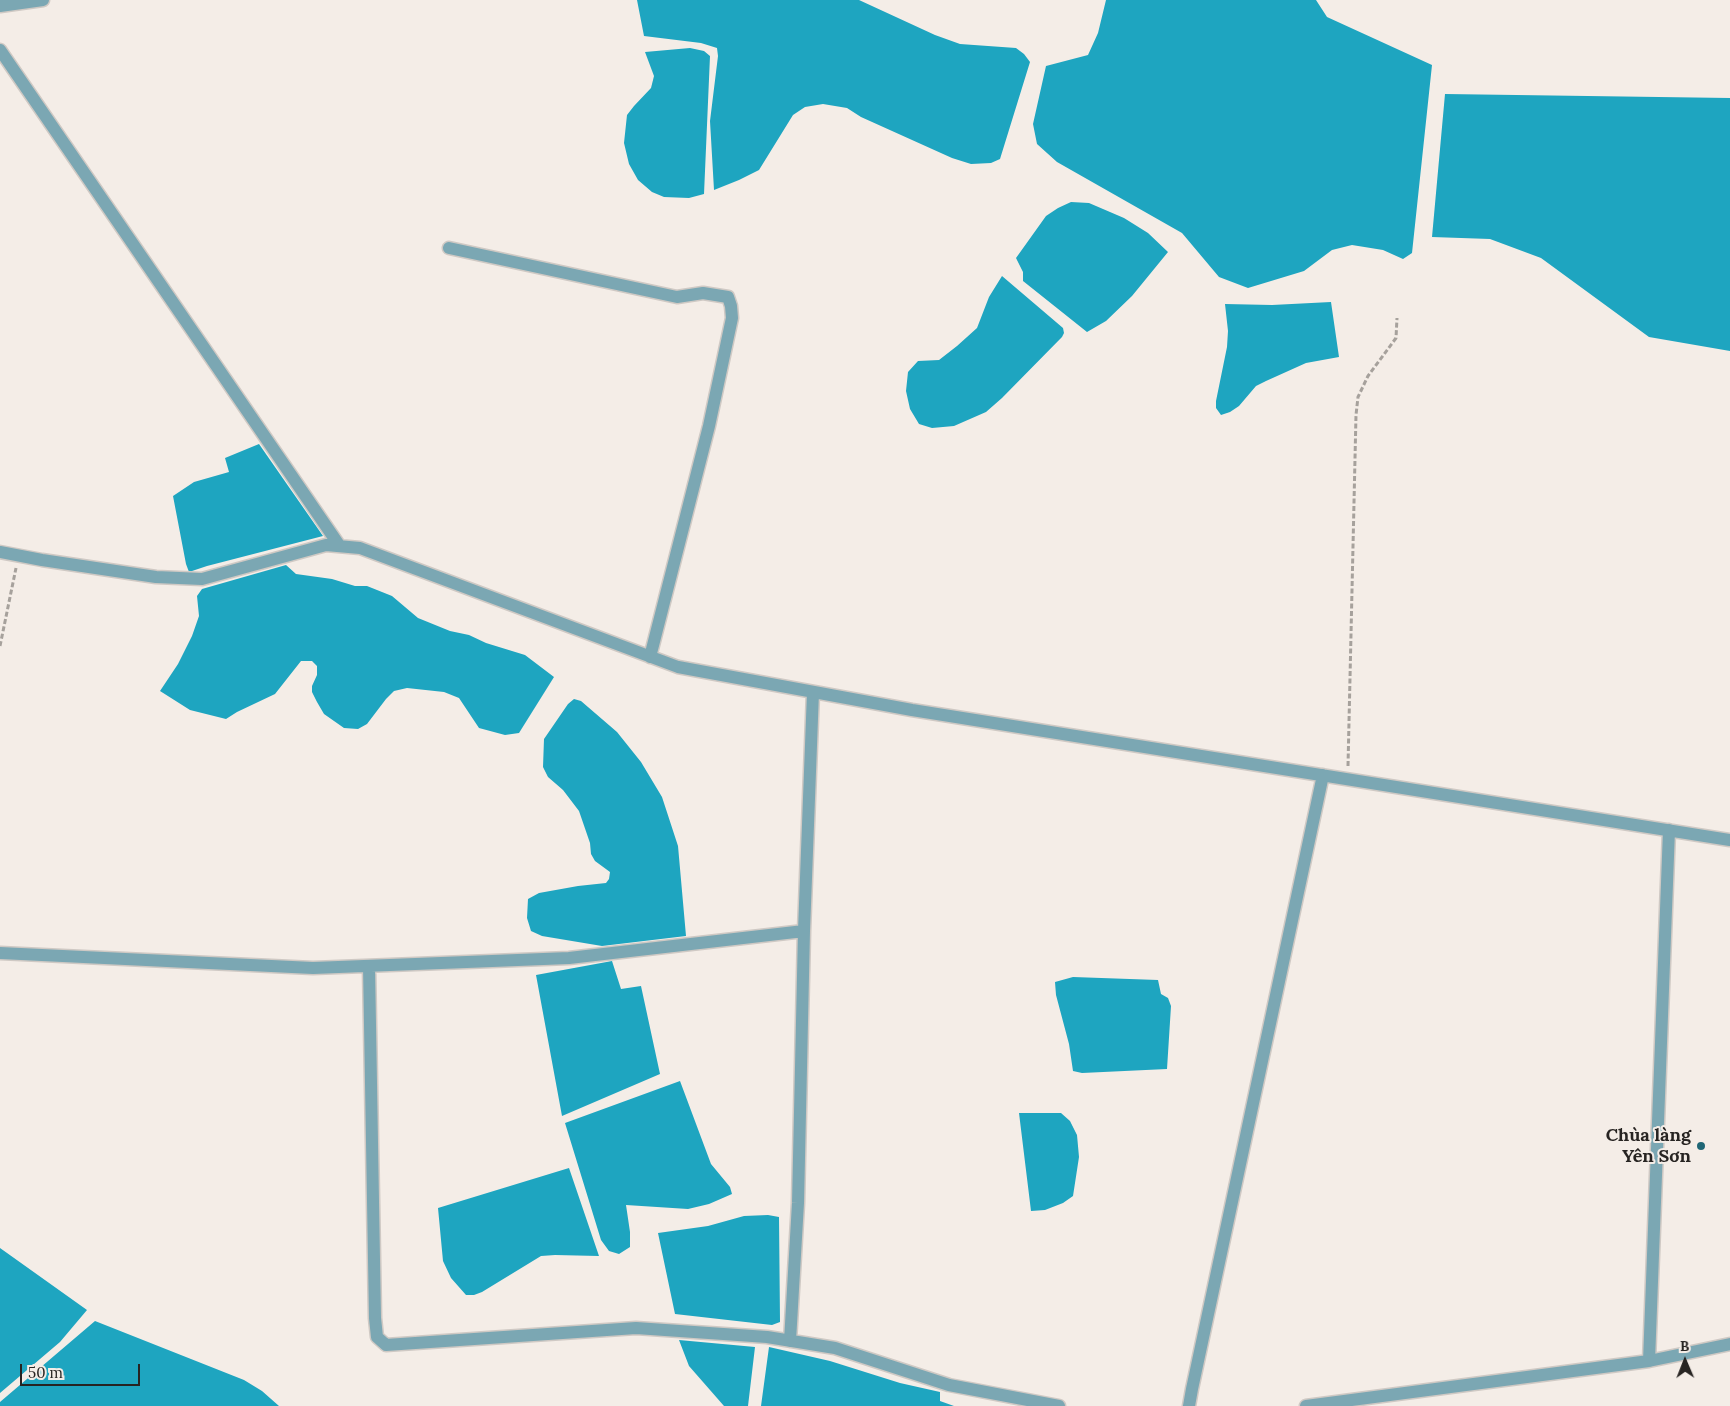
<!DOCTYPE html>
<html>
<head>
<meta charset="utf-8">
<style>
  body { margin:0 }
  #map { position:relative; width:1730px; height:1406px; overflow:hidden; background:#f4ede7; font-family:Lora,serif }
  canvas { display:block }
  .north { position:absolute; left:1660px; top:1336px; width:50px; height:50px; -webkit-text-stroke:4px #f4ede7; paint-order:stroke; rotate:359deg; font-size:14px; font-weight:700; line-height:20px; text-align:center; color:#272422 }
  .north::after { content:''; display:block; margin:auto; width:18px; height:22px; background:#272422; clip-path:polygon(50% 0,100% 100%,50% 72%,0 100%) }
  .scale { position:absolute; left:20px; top:1364px; width:120px; height:22px; box-sizing:border-box; border:2px solid #272422; border-top:0; padding-left:6px; font-size:15px; line-height:18px; white-space:nowrap; color:#272422; -webkit-text-stroke:4px #f4ede7; paint-order:stroke }
</style>
</head>
<body>
<div id="map">
<canvas width="1730" height="1406"></canvas>
<div class="north">B</div>
<div class="scale">50 m</div>
</div>
<script>
const g = document.querySelector('canvas').getContext('2d');
g.lineJoin = 'round';
function paint(path, color) {
  g.fillStyle = color;
  g.fill(path, 'evenodd');
}
function poly(rows) {
  const path = new Path2D();
  for (const r of rows) {
    path.moveTo(r[0], r[1]);
    for (let i = 2; i < r.length; i += 2) path.lineTo(r[i], r[i + 1]);
  }
  return path;
}
function stroke(path, color, width, dash) {
  g.strokeStyle = color;
  g.lineWidth = width;
  g.lineCap = dash ? 'butt' : 'round';
  g.setLineDash(dash || []);
  g.stroke(path);
}
function write(font, color, halo, rows, align = 'center') {
  g.font = font + ' Lora,serif';
  g.lineWidth = 4;
  g.setLineDash([]);
  g.textBaseline = 'middle';
  g.strokeStyle = halo;
  g.fillStyle = color;
  for (const [text, x, y, turn = 0] of rows) {
    g.save();
    g.translate(x, y);
    g.rotate((+turn || 0) * Math.PI / 180);
    g.textAlign = isNaN(turn) ? turn : align;
    if (halo) g.strokeText(text, 0, 0);
    g.fillText(text, 0, 0);
    g.restore();
  }
}
paint(poly([
  [637,0,859,0,935,35,960,44,1016,48,1024,54,1030,62,1000,159,991,163,971,164,952,158,861,117,847,108,823,104,805,107,793,115,759,170,739,180,714,190,710,121,718,56,717,48,701,43,644,36],
  [1106,0,1316,0,1327,17,1432,65,1412,253,1403,259,1383,250,1352,245,1332,250,1304,271,1248,288,1219,277,1182,233,1057,162,1037,144,1033,124,1046,66,1088,55,1098,33],
  [690,48,704,51,710,56,704,194,689,198,664,197,652,192,638,180,629,164,624,143,627,115,634,106,651,88,654,76,645,52],
  [1445,94,1730,98,1730,351,1649,337,1541,258,1490,239,1432,237],
  [1071,202,1089,203,1124,218,1148,233,1168,252,1132,296,1106,321,1087,332,1023,281,1023,272,1016,258,1046,216,1058,208],
  [1002,276,1063,328,1064,333,1062,337,1002,398,986,412,954,426,932,428,919,424,910,409,906,391,908,372,918,361,939,360,957,346,977,328,989,297],
  [1331,302,1339,357,1306,363,1266,381,1256,386,1239,406,1230,412,1221,415,1216,408,1216,401,1227,347,1228,331,1225,304,1272,305],
  [259,444,323,536,207,566,189,572,186,564,173,496,194,482,229,472,225,458],
  [286,565,296,574,332,579,355,586,367,586,392,596,418,618,450,631,469,635,486,643,525,655,554,677,519,733,505,735,479,728,459,698,444,692,407,688,394,691,386,699,367,724,358,729,344,728,324,714,317,702,312,692,312,686,317,675,317,666,312,661,301,661,275,694,237,712,226,719,190,710,160,691,178,664,192,636,199,616,197,596,202,589],
  [574,699,581,701,617,732,641,762,662,797,678,846,686,936,602,946,542,936,531,931,527,918,528,899,539,893,578,886,606,883,609,879,610,872,595,861,591,854,590,843,579,811,563,790,548,777,543,767,544,739,568,704],
  [612,961,621,989,641,986,660,1074,562,1116,536,975],
  [1073,977,1158,980,1161,994,1168,998,1171,1006,1167,1069,1082,1073,1073,1071,1069,1044,1056,995,1055,982],
  [680,1081,711,1164,730,1187,732,1194,709,1204,688,1209,626,1205,630,1232,630,1247,619,1254,609,1251,601,1240,565,1123],
  [1019,1113,1061,1113,1070,1121,1077,1135,1079,1157,1073,1196,1063,1203,1045,1210,1031,1211],
  [569,1168,599,1256,555,1255,541,1256,482,1292,474,1295,466,1295,451,1278,443,1261,438,1208],
  [768,1215,779,1217,780,1322,772,1325,675,1314,658,1233,708,1226,744,1216],
  [0,1248,87,1310,60,1342,0,1393],
  [95,1321,244,1380,262,1391,279,1406,0,1406,0,1402],
  [679,1340,755,1347,748,1406,724,1406,689,1366],
  [769,1347,830,1361,900,1383,940,1392,940,1401,954,1406,761,1406]
]), '#1ea5c0');
const minor = poly([
  [0,6,43,0],
  [0,50,339,545],
  [449,248,677,297,703,293,728,297,731,306,732,318,709,426,650,657],
  [0,552,42,560,156,577,202,579,326,545,360,548,678,667,912,710,1730,840],
  [0,953,313,968,569,958,804,931],
  [369,966,375,1318,377,1337,386,1345,636,1328,767,1337,835,1348,949,1385,1059,1406],
  [790,1341,798,1203,804,931,813,692],
  [1649,1361,1669,830],
  [1189,1406,1192,1389,1323,775],
  [1306,1406,1649,1361,1730,1344]
]);
stroke(minor, '#cfc9c4', 15);
stroke(poly([
  [0,646,16,568],
  [1348,766,1356,415,1358,397,1368,376,1396,338,1397,318]
]), '#a6a19c', 3, [5, 2.5]);
stroke(minor, '#7ba7b3', 12);
for (const [x, y, r, color] of [
  [1701,1146,5,"#1f6675"]
]) {
  const dot = new Path2D();
  dot.arc(x, y, r, 0, 2 * Math.PI);
  g.fillStyle = color;
  g.fill(dot);
  stroke(dot, '#f4ede7', 2);
}
write('bold 18px', '#272422', '#f4ede7', [
  ["Chùa làng",1691,1136],
  ["Yên Sơn",1691,1157]
], 'right');
</script>
</body>
</html>
